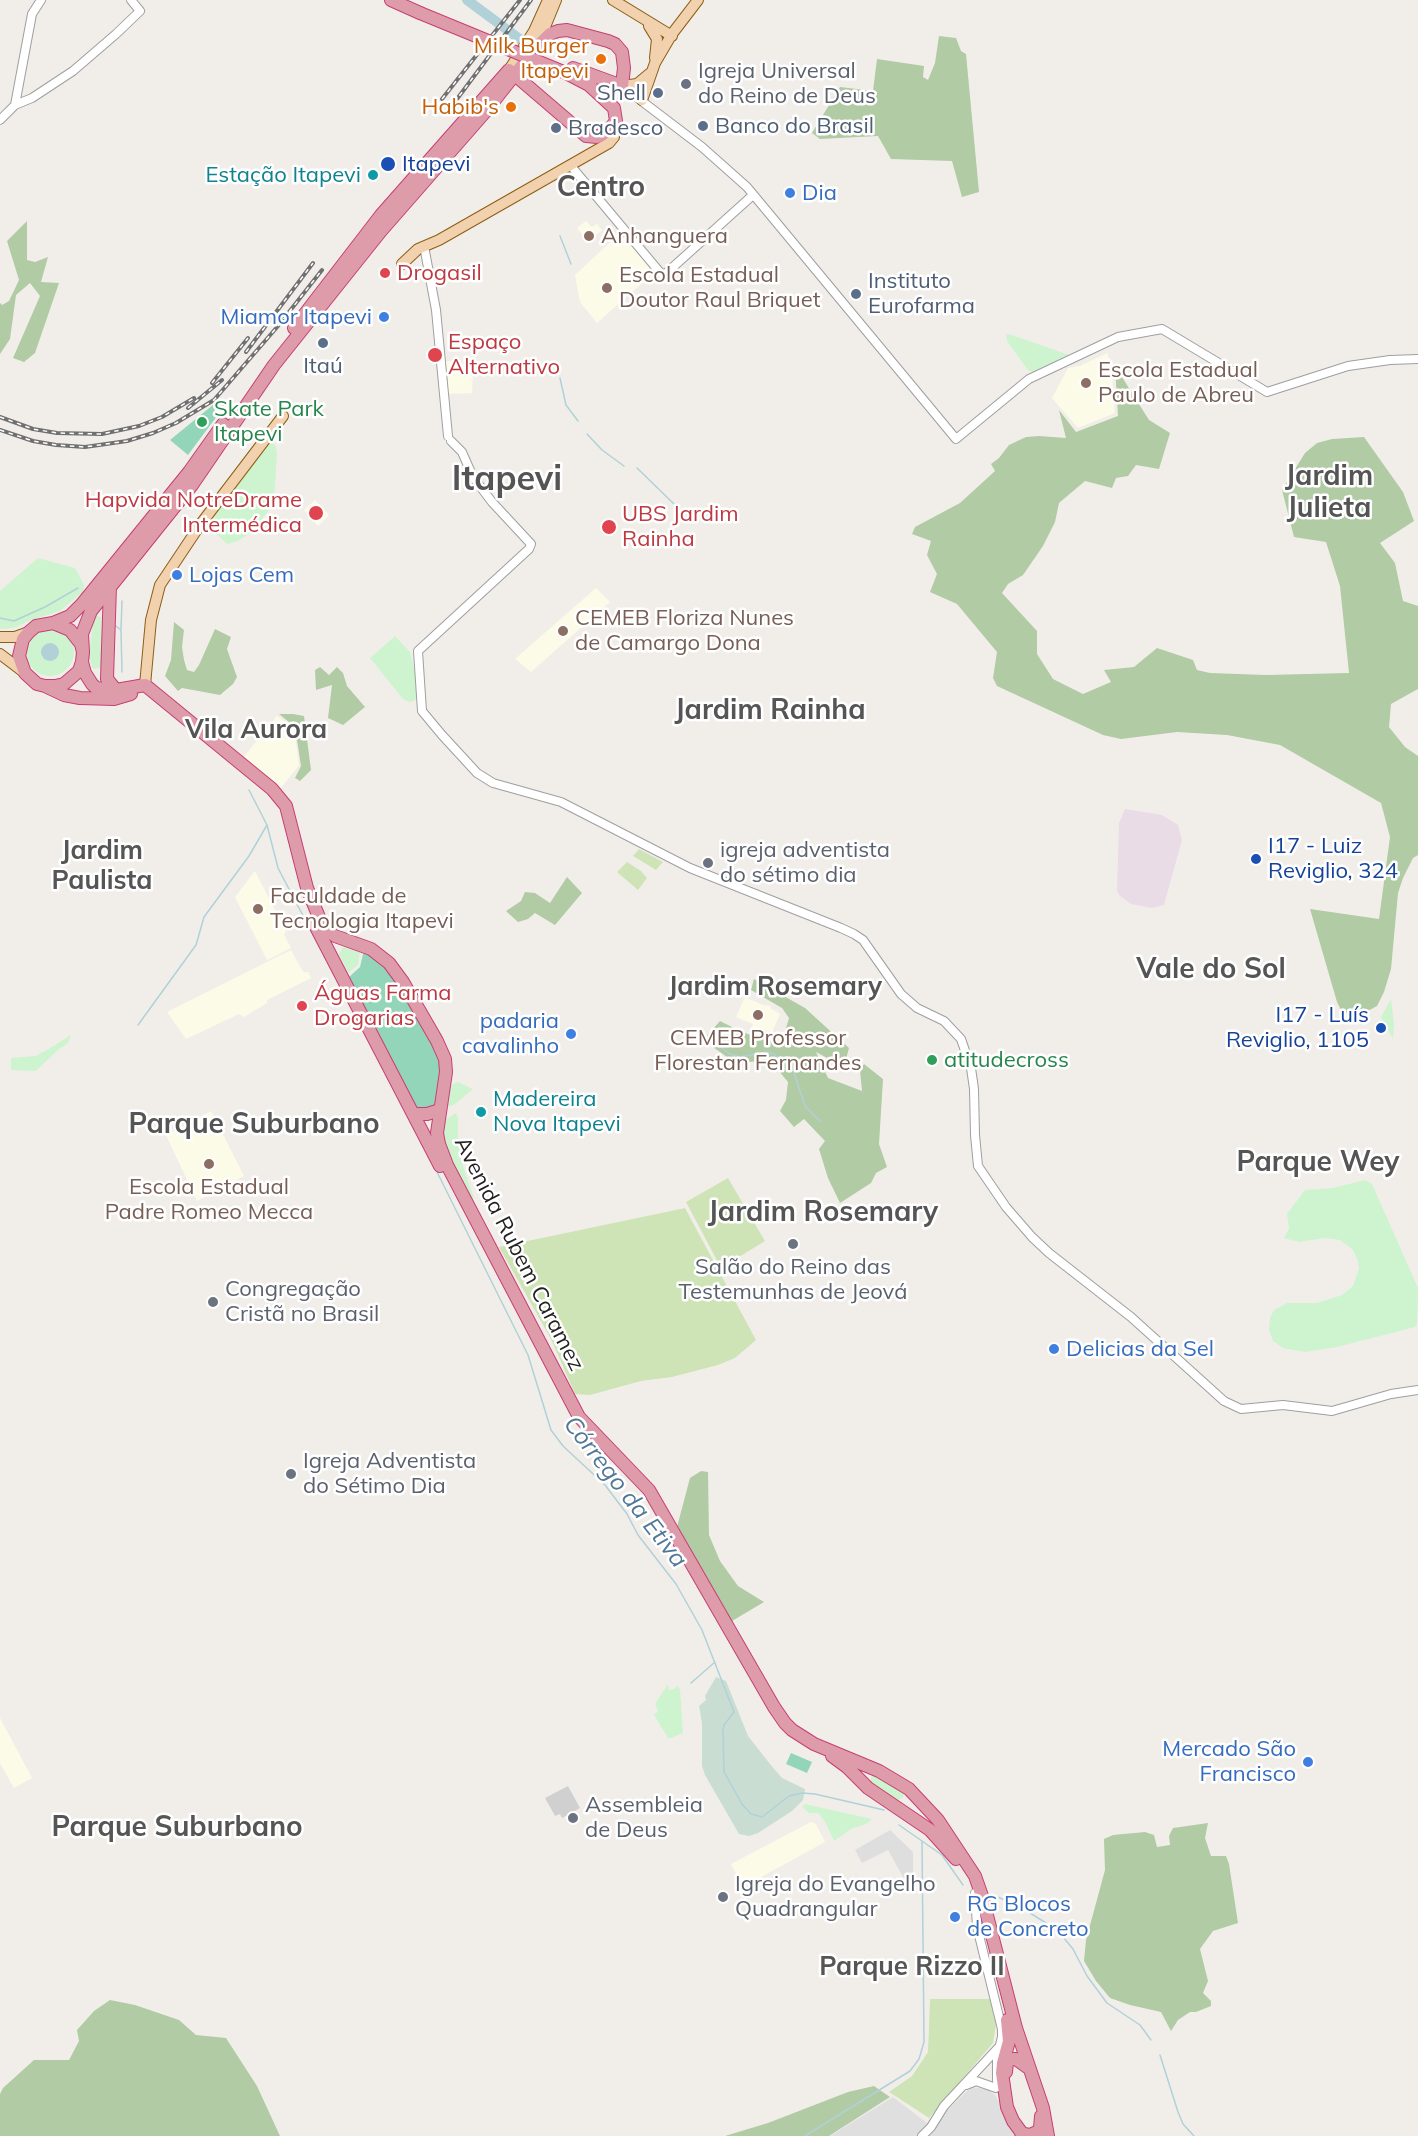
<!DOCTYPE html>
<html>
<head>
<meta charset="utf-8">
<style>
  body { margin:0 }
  canvas { display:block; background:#f1eeea }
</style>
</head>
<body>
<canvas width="1418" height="2136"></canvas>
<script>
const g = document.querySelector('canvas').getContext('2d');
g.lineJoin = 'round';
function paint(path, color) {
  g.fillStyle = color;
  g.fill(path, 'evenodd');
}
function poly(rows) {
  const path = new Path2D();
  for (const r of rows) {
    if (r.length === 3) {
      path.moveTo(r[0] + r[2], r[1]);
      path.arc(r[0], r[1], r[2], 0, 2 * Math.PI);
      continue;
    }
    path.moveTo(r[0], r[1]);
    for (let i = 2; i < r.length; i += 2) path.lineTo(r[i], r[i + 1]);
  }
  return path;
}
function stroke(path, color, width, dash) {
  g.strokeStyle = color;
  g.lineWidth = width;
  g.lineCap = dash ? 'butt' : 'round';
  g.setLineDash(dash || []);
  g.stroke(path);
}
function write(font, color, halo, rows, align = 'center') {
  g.font = font + ' Mulish,sans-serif';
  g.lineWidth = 5;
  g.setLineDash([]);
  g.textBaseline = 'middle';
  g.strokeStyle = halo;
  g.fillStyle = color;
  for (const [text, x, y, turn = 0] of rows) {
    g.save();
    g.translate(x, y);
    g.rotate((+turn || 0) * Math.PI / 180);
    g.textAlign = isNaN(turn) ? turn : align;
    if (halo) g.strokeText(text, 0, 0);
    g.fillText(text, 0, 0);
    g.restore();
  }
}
paint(poly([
  [971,2087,987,2089,995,2095,1016,2136,830,2136,893,2097,931,2126]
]), '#e0dfdf');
paint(poly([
  [1125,809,1162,815,1178,825,1182,840,1164,905,1152,908,1131,904,1120,896,1117,891,1119,823]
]), '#e9dce7');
paint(poly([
  [586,221,592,227,597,224,602,230,588,242,577,228],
  [619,234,624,236,652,271,652,274,597,323,580,302,575,275],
  [1107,353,1111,363,1115,413,1078,428,1052,398,1068,368,1080,366],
  [444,361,460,361,462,369,473,372,472,393,448,394],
  [315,500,329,515,318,526,304,510],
  [596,588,610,602,531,672,515,659],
  [277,716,294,728,299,765,281,788,243,758],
  [255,871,286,932,284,934,291,948,267,960,235,897],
  [291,950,303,972,308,972,311,978,267,1000,267,1003,244,1017,239,1014,186,1039,167,1012],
  [745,997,763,1005,771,1006,770,1008,780,1014,772,1033,759,1027,757,1030,752,1027,753,1024,736,1017],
  [211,1111,244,1176,197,1201,166,1135],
  [0,1718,32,1778,14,1788,0,1763],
  [811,1822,816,1824,825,1842,743,1887,731,1864]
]), '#fcfbe7');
paint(poly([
  [568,1786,580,1808,562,1818,560,1814,555,1816,545,1798]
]), '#d0d0d0');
paint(poly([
  [639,849,663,862,656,870,633,856],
  [627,862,641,871,647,878,638,890,617,872],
  [728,1178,765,1241,721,1268,686,1202],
  [685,1208,756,1340,735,1358,718,1365,672,1377,641,1381,590,1395,575,1394,551,1339,499,1247],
  [930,1999,990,1999,996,2025,993,2043,929,2118,889,2092,912,2076,928,2052]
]), '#cfe4b6');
paint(poly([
  [939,36,956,38,961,51,966,54,979,192,962,197,952,161,891,159,878,136,820,139,812,133,840,87,873,91,877,59,924,66,923,77,928,80,935,63],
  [27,221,27,260,35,262,48,257,41,282,59,283,35,353,24,362,13,358,40,296,30,283,16,295,10,339,0,354,0,303,2,305,9,301,19,280,7,241],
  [1115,366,1149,420,1170,433,1159,469,1136,465,1128,476,1116,478,1112,488,1085,481,1059,503,1055,522,1043,546,1023,575,1008,584,1002,593,1037,631,1037,654,1053,679,1083,694,1111,682,1104,670,1134,667,1157,648,1193,660,1197,670,1210,673,1266,675,1349,673,1340,586,1326,542,1294,537,1282,490,1305,453,1317,443,1332,439,1364,437,1403,492,1414,521,1380,543,1395,563,1403,601,1418,606,1418,689,1391,704,1389,727,1405,747,1418,756,1418,855,1413,858,1403,878,1398,893,1391,969,1384,992,1377,1006,1366,1012,1353,1015,1342,1012,1337,1002,1310,909,1379,919,1390,837,1381,803,1280,745,1227,735,1177,732,1121,739,1103,735,997,686,993,678,997,652,957,604,930,592,937,574,927,555,931,541,912,534,915,527,960,503,995,471,991,464,999,458,1009,445,1026,437,1039,436,1066,438,1059,410,1076,432,1118,416],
  [174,622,184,630,182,647,184,660,187,670,194,672,199,665,215,629,231,637,227,649,237,677,233,684,220,695,182,688,178,691,165,676,171,660],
  [320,667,329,675,337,667,343,673,347,686,365,707,343,725,328,718,332,685,316,690,315,670],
  [279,714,293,714,304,716,311,770,300,781,295,778,301,766,295,727],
  [567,877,582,893,555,925,535,913,528,919,518,922,506,911,521,901,525,892,535,893,550,903],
  [754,979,805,1008,849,1048,844,1067,816,1052,828,1078,862,1091,860,1070,864,1064,883,1079,879,1144,887,1167,876,1173,871,1183,840,1203,828,1178,819,1149,825,1141,804,1119,794,1127,780,1111,786,1100,788,1082,769,1059,737,1064,703,1040,720,1021,742,1032,781,1045,789,1018,782,1008,751,990],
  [701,1471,708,1472,709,1535,720,1561,738,1586,764,1602,732,1621,677,1527,690,1478],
  [1208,1823,1205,1838,1211,1856,1226,1856,1229,1864,1238,1923,1213,1931,1200,1949,1208,1981,1203,1993,1211,2001,1211,2006,1196,2012,1190,2012,1178,2020,1171,2031,1161,2012,1130,2005,1110,1998,1096,1981,1084,1961,1086,1940,1105,1870,1104,1839,1113,1835,1145,1832,1154,1835,1157,1847,1170,1845,1169,1836,1173,1828],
  [110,2000,135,2005,179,2020,196,2035,226,2038,257,2086,280,2136,0,2136,0,2094,3,2088,34,2060,69,2060,79,2041,77,2030,94,2011],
  [874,2086,890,2097,829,2136,725,2136,768,2123,848,2092]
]), '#b1cba4');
paint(poly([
  [716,1677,726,1681,748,1736,770,1764,782,1778,805,1789,803,1800,792,1811,758,1833,749,1836,739,1834,705,1775,702,1766,702,1723,699,1706,706,1700,705,1696]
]), '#c9ddd2');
paint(poly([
  [1006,334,1012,335,1069,355,1032,372,1028,370,1007,341],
  [271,440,276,447,277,456,274,499,270,509,250,533,238,541,227,544,207,525],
  [38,558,75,568,84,585,83,592,60,611,31,620,14,628,0,629,0,591],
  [96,616,101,617,101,667,93,669,89,657,90,646,93,620],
  [50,652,24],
  [395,636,410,652,420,692,419,696,414,701,409,702,403,699,370,658],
  [343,947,360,952,358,965,348,973,339,954],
  [1391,999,1394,1024,1393,1039,1381,1017],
  [71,1035,68,1043,58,1050,36,1071,11,1070,11,1058,35,1056,47,1050],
  [458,1082,473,1089,455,1104,449,1107,447,1103,449,1088,453,1084],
  [456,1113,458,1118,458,1142,460,1157,474,1198,469,1201,443,1141,442,1122],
  [1365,1180,1372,1184,1418,1288,1417,1324,1415,1327,1337,1347,1305,1352,1283,1348,1273,1341,1269,1330,1270,1318,1274,1310,1287,1303,1317,1303,1342,1295,1353,1286,1359,1269,1358,1261,1353,1250,1340,1240,1325,1238,1299,1242,1284,1238,1289,1228,1287,1214,1305,1190,1333,1188],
  [668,1684,669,1690,674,1689,677,1686,680,1689,683,1733,671,1738,668,1738,654,1715,658,1711,655,1704],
  [875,1775,904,1790,905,1794,902,1798,898,1800,871,1784,871,1777],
  [805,1804,872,1819,866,1824,851,1829,834,1841,824,1820,818,1813,809,1813,802,1807]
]), '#cdf4ce');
paint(poly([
  [219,400,226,404,188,455,170,440],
  [364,950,390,972,442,1061,438,1104,429,1108,414,1107,349,977,360,967],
  [791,1753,812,1762,807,1773,786,1764]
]), '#92d5b8');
paint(poly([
  [890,1830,913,1852,913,1881,907,1884,888,1850,862,1863,855,1850]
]), '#dedede');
paint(poly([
  [50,652,9]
]), '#b0d1d8');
stroke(poly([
  [560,236,571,264],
  [560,378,566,405,578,421],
  [587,434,602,450,624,466],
  [637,468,674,504],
  [0,618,14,621,45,607,78,588],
  [116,626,121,630,122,672],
  [121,629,122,601],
  [249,790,267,825,278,868,321,950],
  [138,1025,196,945,204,917,249,856,267,825],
  [710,1039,730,1054,740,1057,767,1052,774,1054,793,1070,805,1106,820,1121],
  [435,1168,528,1355,551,1430,563,1446,605,1485,627,1514,638,1535,676,1584,702,1630,734,1712,724,1725,723,1731,724,1772,742,1804,751,1814,762,1817,789,1796,802,1793,815,1794,884,1810],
  [691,1683,715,1662],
  [899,1825,942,1855,963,1885],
  [993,1895,1019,1906,1046,1923,1063,1937,1073,1949,1087,1976,1107,2003,1140,2025,1151,2040],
  [1160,2055,1178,2112,1183,2124,1194,2136],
  [805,2136,910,2071,919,2059,924,2042,922,1842]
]), '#b0d1d8', 1.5);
stroke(poly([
  [467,0,521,40]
]), '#b0d1d8', 10);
const minor = poly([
  [622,86,702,147,747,187,956,439,1029,379,1118,337,1162,329,1267,392,1348,366,1390,360,1418,359],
  [15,105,32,14,41,0],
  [0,120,15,105,32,98,73,71,116,34,140,11,131,0],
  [571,166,663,276,753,195],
  [424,246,436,310,448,436],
  [451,441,462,452,473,477,492,502,531,544,529,549,418,651,422,711,442,735,477,773,493,783,561,802,690,868,841,928,854,934,863,940,901,994,917,1008,944,1021,961,1039,971,1068,974,1089,975,1135,978,1166,1006,1207,1032,1237,1049,1253,1131,1317,1224,1401,1241,1409,1283,1405,1332,1411,1391,1394,1418,1390],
  [975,1893,977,1927,1002,2029,1002,2037,997,2057,997,2081],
  [966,2085,976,2081,996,2088],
  [922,2136,931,2127,944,2106,999,2047]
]);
const major = poly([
  [613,0,672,36],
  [649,26,657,39,655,58],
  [538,44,556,0],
  [509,70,534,31,548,0],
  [622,86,637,84,649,74],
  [642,100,655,63,672,34,698,0],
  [402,264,418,249,439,240,609,143,614,137,616,121],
  [0,637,15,637,29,632],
  [0,654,25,673],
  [145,685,151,620,160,585,200,525,283,416]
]);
const highway = poly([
  [391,0,420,13],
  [573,68,622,86],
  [294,328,381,215,509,70,586,136,597,137,608,131,616,121,614,108,589,85,566,73],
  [110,586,107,679,116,690],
  [53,623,70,616,82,604,189,472,223,424],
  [83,652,81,644,70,630,53,623,36,626,29,632,23,639,19,656,25,673,37,684,45,686,55,686,64,684,79,671,82,662,83,652,82,634,91,611,192,485,274,365,381,231,486,111,535,49,550,34,558,31,567,30,608,41,615,44,622,52,624,68,622,86],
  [82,662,85,673,92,684,96,688,116,690,145,685,272,789,286,806,307,888,323,927,335,936,371,949,389,963,403,982,437,1041,445,1059,446,1072,437,1133,439,1144,447,1165,579,1417,649,1490,774,1707,785,1723,792,1730,814,1744,879,1771,909,1789,938,1820,975,1876,982,1896,1016,2028,1043,2108,1048,2136],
  [45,686,64,695,80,698,114,699,131,694],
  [315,925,440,1166],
  [413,1114,427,1114,440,1110],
  [832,1756,847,1767,868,1788,930,1830,956,1859],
  [1007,2020,1009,2041,1003,2063,1002,2073,1007,2107,1013,2121,1024,2136],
  [1006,2072,1007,2062,1012,2059,1016,2059,1030,2069],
  [1021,2133,1030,2135,1037,2132,1040,2128,1041,2116]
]);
stroke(minor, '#9f9f9f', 10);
stroke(major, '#8c5e13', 12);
stroke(highway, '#c73e74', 14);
stroke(minor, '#fff', 8);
stroke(major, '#f1d1ae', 10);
stroke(highway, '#de9cab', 12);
const rail = poly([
  [442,99,520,0],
  [454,103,531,0],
  [246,352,313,263],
  [212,383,248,338],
  [188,408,222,380],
  [0,417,33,429,57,433,102,434,139,426,162,417,194,398],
  [0,430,33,441,56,445,85,447,127,441,153,433,176,423,214,400,278,326,322,270]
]);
stroke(rail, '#707070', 4);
stroke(rail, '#fff', 1.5, [4.5]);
const highwayBridge = poly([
  [420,13,566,73]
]);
stroke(highwayBridge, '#c73e74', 14, []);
stroke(highwayBridge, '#de9cab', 12);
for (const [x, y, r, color] of [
  [601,59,6,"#e8710a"],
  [686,84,6,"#6b7280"],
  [658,93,6,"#5c6f8a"],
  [511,107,6,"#e8710a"],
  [703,126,6,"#5c6f8a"],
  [556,128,6,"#5c6f8a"],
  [388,164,8,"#1a4fb4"],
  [373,175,6,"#0f9aa8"],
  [790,193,6,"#3f7fe0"],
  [589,236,6,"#8d6e63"],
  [385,273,6,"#e0444e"],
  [607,288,6,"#8d6e63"],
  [856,294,6,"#5c6f8a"],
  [384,317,6,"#3f7fe0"],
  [323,343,6,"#5c6f8a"],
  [435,355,8,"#e0444e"],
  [1086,383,6,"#8d6e63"],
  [202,422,6,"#2e9e5b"],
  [316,513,8,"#e0444e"],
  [609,527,8,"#e0444e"],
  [177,575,6,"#3f7fe0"],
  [563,631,6,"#8d6e63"],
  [1256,859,6,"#1a4fb4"],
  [708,863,6,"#6b7280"],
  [258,909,6,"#8d6e63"],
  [302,1006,6,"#e0444e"],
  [758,1015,6,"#8d6e63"],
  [1381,1028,6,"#1a4fb4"],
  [571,1034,6,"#3f7fe0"],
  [932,1060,6,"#2e9e5b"],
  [481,1112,6,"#0f9aa8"],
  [209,1164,6,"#8d6e63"],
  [793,1244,6,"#6b7280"],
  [213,1302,6,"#6b7280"],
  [1054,1349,6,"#3f7fe0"],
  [291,1474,6,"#6b7280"],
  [1308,1762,6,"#3f7fe0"],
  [573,1818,6,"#6b7280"],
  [723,1897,6,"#6b7280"],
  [955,1917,6,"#3f7fe0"]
]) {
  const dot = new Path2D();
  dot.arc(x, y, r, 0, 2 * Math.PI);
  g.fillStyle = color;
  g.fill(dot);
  stroke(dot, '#fff', 2);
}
write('22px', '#c56008', '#fff', [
  ["Milk Burger",589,46],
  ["Itapevi",589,71],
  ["Habib's",499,107]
], 'right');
write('22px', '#5b616d', '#fff', [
  ["Igreja Universal",698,71],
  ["do Reino de Deus",698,96],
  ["igreja adventista",720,850],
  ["do sétimo dia",720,875],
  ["Salão do Reino das",793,1267,"center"],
  ["Testemunhas de Jeová",793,1292,"center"],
  ["Congregação",225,1289],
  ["Cristã no Brasil",225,1314],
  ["Igreja Adventista",303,1461],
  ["do Sétimo Dia",303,1486],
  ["Assembleia",585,1805],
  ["de Deus",585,1830],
  ["Igreja do Evangelho",735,1884],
  ["Quadrangular",735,1909]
], 'left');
write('22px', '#4e5e75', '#fff', [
  ["Shell",646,93,"right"],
  ["Banco do Brasil",715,126],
  ["Bradesco",568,128],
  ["Instituto",868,281],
  ["Eurofarma",868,306],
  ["Itaú",323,366,"center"]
], 'left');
write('22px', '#164399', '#fff', [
  ["Itapevi",402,164],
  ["I17 - Luiz",1268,846],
  ["Reviglio, 324",1268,871],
  ["I17 - Luís",1369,1015,"right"],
  ["Reviglio, 1105",1369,1040,"right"]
], 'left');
write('22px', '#0d838f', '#fff', [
  ["Estação Itapevi",361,175],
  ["Madereira",493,1099,"left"],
  ["Nova Itapevi",493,1124,"left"]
], 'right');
write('22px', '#366cbe', '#fff', [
  ["Dia",802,193],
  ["Miamor Itapevi",372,317,"right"],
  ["Lojas Cem",189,575],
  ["padaria",559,1021,"right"],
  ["cavalinho",559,1046,"right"],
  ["Delicias da Sel",1066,1349],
  ["Mercado São",1296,1749,"right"],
  ["Francisco",1296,1774,"right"],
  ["RG Blocos",967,1904],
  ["de Concreto",967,1929]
], 'left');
write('22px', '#785e54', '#fff', [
  ["Anhanguera",601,236],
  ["Escola Estadual",619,275],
  ["Doutor Raul Briquet",619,300],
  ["Escola Estadual",1098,370],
  ["Paulo de Abreu",1098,395],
  ["CEMEB Floriza Nunes",575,618],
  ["de Camargo Dona",575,643],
  ["Faculdade de",270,896],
  ["Tecnologia Itapevi",270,921],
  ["CEMEB Professor",758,1038,"center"],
  ["Florestan Fernandes",758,1063,"center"],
  ["Escola Estadual",209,1187,"center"],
  ["Padre Romeo Mecca",209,1212,"center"]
], 'left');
write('22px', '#be3a42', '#fff', [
  ["Drogasil",397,273],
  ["Espaço",448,342],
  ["Alternativo",448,367],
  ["Hapvida NotreDrame",302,500,"right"],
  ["Intermédica",302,525,"right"],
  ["UBS Jardim",622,514],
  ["Rainha",622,539],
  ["Águas Farma",314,993],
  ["Drogarias",314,1018]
], 'left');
write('22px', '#27864d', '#fff', [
  ["Skate Park",214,409],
  ["Itapevi",214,434],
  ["atitudecross",944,1060]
], 'left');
write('22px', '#222', '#fff', [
  ["Avenida Rubem Caramez",519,1254,63]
]);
write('italic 24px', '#527898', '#fff', [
  ["Córrego da Etiva",625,1492,52]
]);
write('bold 26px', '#555', '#fff', [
  ["Vila Aurora",256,730],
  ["Jardim",102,851],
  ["Paulista",102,881],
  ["Jardim Rosemary",775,987],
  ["Parque Rizzo II",912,1967]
]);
write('bold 28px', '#555', '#fff', [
  ["Centro",601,188],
  ["Jardim",1329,477],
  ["Julieta",1329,509],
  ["Jardim Rainha",770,711],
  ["Vale do Sol",1211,970],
  ["Parque Suburbano",254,1125],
  ["Parque Wey",1318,1163],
  ["Jardim Rosemary",823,1213],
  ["Parque Suburbano",177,1828]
]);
write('bold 34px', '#555', '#fff', [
  ["Itapevi",507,480]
]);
</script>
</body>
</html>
